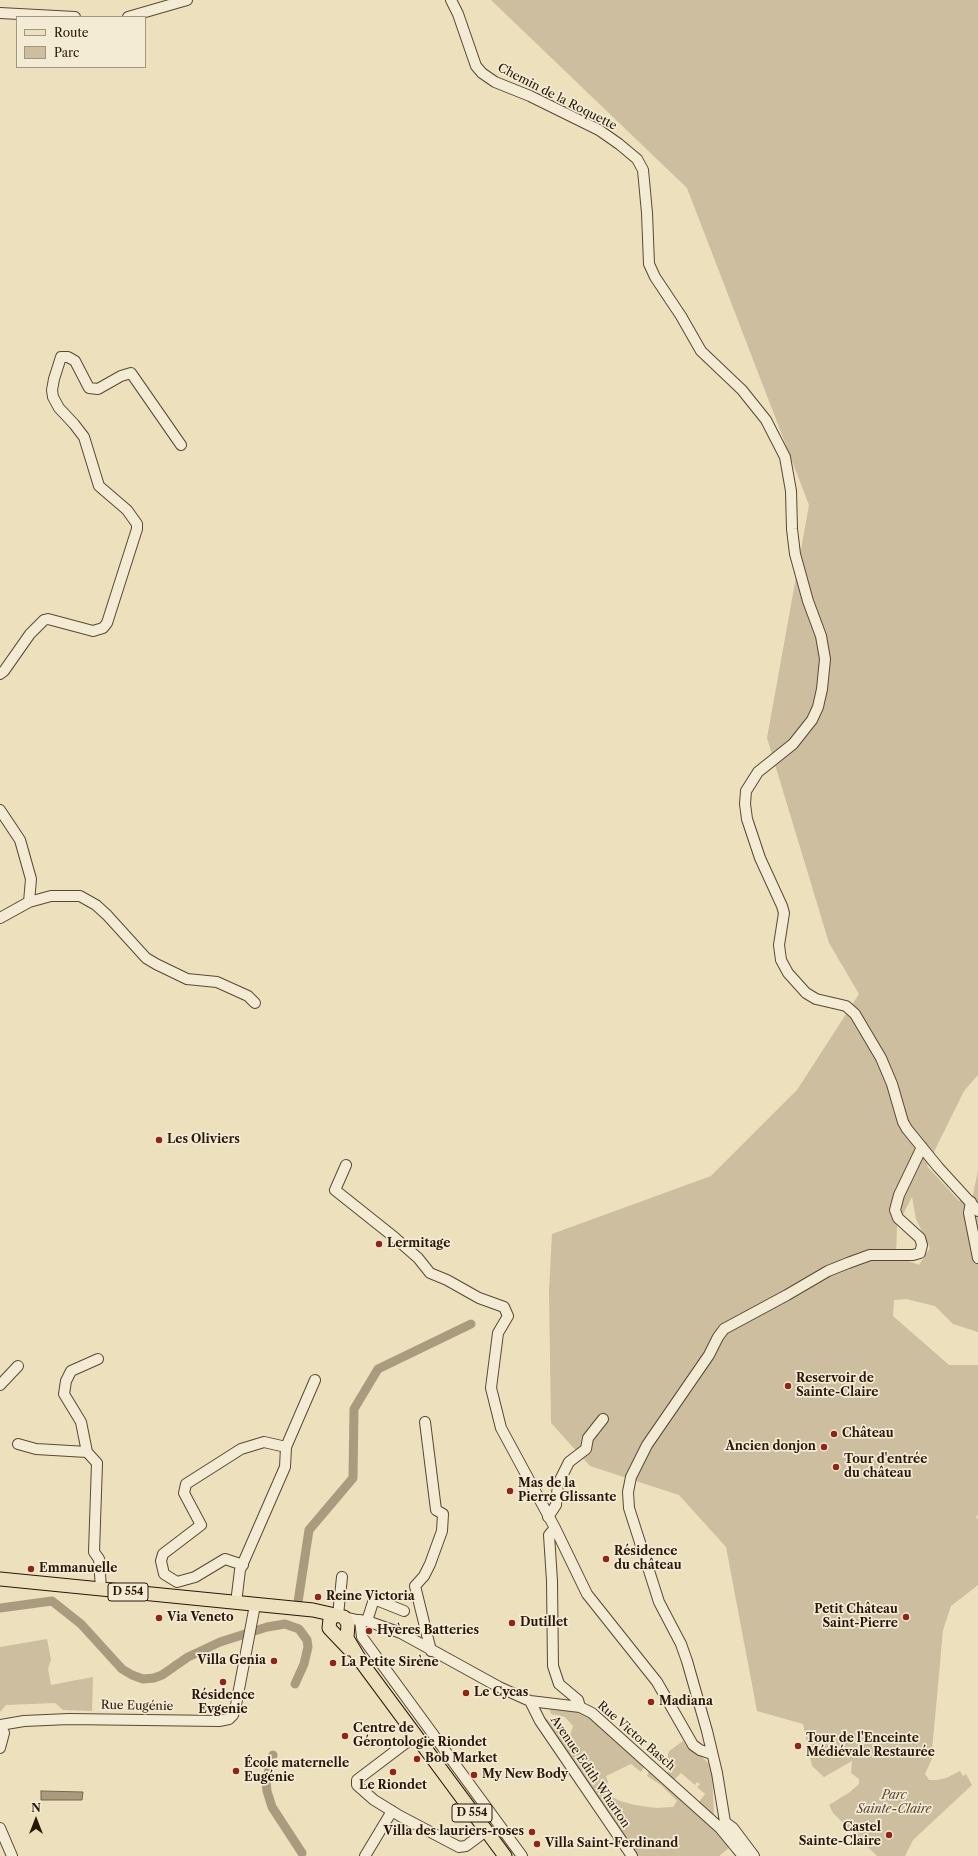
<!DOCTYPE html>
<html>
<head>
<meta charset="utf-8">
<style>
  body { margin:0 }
  #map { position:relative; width:978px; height:1856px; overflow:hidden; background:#ede0bd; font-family:"Libre Caslon Text",serif }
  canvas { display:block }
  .legend { position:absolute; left:16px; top:16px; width:130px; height:52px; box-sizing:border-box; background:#f3ebd4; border:1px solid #a29682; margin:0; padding:5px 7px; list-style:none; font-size:12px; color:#291607 }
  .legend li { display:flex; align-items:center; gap:8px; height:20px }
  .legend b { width:20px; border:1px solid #a29682 }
  .north { position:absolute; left:16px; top:1800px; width:40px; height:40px; -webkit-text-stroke:3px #f3ebd4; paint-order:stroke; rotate:0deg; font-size:11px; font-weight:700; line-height:16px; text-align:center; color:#291607 }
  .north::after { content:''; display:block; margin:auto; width:14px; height:18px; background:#291607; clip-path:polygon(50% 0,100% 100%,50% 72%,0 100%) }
</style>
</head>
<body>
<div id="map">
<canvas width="978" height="1856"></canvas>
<ul class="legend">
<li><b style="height:5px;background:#ede0bd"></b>Route</li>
<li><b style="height:11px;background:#ccbe9e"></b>Parc</li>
</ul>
<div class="north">N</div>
</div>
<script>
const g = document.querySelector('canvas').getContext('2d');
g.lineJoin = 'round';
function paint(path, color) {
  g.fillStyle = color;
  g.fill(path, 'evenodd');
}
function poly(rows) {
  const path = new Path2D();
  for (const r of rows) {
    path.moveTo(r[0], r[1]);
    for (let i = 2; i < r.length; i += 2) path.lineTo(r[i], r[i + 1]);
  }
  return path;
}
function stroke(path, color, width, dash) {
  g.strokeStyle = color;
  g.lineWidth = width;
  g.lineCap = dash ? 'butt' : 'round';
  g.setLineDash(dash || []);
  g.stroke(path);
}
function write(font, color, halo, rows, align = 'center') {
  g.font = font + ' "Libre Caslon Text",serif';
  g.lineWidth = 3.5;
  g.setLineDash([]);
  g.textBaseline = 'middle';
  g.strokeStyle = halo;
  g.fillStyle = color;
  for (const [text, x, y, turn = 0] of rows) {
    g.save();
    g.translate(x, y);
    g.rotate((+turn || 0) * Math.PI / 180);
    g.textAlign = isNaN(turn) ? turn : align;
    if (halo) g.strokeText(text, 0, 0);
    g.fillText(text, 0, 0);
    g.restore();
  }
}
paint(poly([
  [491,0,978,0,978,1075,964,1091,927,1166,959,1201,973,1195,978,1170,978,1332,953,1324,935,1306,906,1299,894,1300,893,1316,949,1365,978,1365,978,1514,976,1518,978,1519,978,1585,951,1606,943,1630,932,1751,934,1754,925,1774,929,1780,937,1780,946,1778,960,1771,963,1776,966,1774,972,1785,913,1840,905,1856,877,1856,833,1813,829,1805,850,1792,859,1784,859,1779,851,1773,852,1761,824,1777,812,1766,803,1724,757,1711,726,1547,679,1495,590,1466,551,1423,549,1291,552,1234,711,1176,797,1090,859,994,829,943,767,738,809,505,687,188],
  [912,1197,916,1219,930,1248,919,1265,896,1256,897,1226],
  [47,1639,51,1660,48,1669,51,1685,93,1677,92,1711,63,1710,55,1703,6,1705,0,1712,0,1647],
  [550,1709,580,1711,588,1715,644,1767,641,1772,631,1764,606,1776,608,1782,603,1792,620,1801,635,1805,656,1808,673,1807,677,1801,661,1785,647,1776,649,1771,717,1832,730,1847,719,1856,637,1856,543,1716,555,1726,565,1738,569,1738,573,1726,565,1717,551,1714],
  [683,1741,687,1747,701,1756,709,1764,712,1773,714,1816,699,1802,705,1794,697,1787,700,1784,697,1782,695,1785,681,1773,674,1780,667,1774,670,1765,667,1759,669,1751]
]), '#ccbe9e');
const water = poly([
  [41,1791,83,1792,82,1800,41,1800,41,1791]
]);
paint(water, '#aa9b7f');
stroke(water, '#76664f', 1);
stroke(poly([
  [298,1602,309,1530,353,1478,354,1409,378,1369,471,1324],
  [0,1608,52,1601,81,1624,122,1669,132,1675,143,1679,154,1678,162,1675,188,1657,220,1642,267,1627,285,1624,299,1629,307,1640,308,1647,304,1664,295,1684],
  [273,1755,266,1781,267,1791,272,1807,302,1853]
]), '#aa9b7f', 9);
const minor = poly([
  [451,0,458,14,476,66,482,73,495,82,530,96,599,130,619,144,637,159,643,170,647,213,649,264,655,277,681,316,701,351,742,390,766,420,785,457,791,491,792,529,795,554,808,601,821,636,825,659,822,689,818,707,812,720,793,744,758,772,746,791,745,804,747,819,760,858,782,906,784,913,779,945,781,960,788,973,806,993,816,999,846,1006,855,1014,881,1058,892,1084,903,1122,907,1129,938,1167,978,1211],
  [0,13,75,17],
  [128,17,187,0],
  [0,674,4,671,30,634,44,620,48,619,93,631,103,628,107,623,137,529,137,524,127,510,99,486,84,437,74,424,59,408,53,397,52,390,54,379,61,357,68,357,75,361,89,388,98,389,121,376,131,373,181,445],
  [0,810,20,840,31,879,29,902],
  [0,918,29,902,51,896,80,896,96,905,107,915,146,958,156,964,187,979,217,982,248,996,255,1003],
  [346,1165,335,1190,394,1237,418,1258,430,1273,447,1280,479,1298,504,1307,508,1316,498,1333,491,1388,501,1428,555,1528,549,1535,552,1581,553,1666,559,1684,578,1700,580,1707],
  [971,1202,969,1213,978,1258],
  [98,1359,71,1371,66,1381,64,1394,81,1422,87,1452,97,1463,94,1552,99,1559,101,1589],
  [0,1385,18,1366],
  [425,1422,436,1510,443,1514,442,1531,430,1564,424,1576,415,1586,431,1651],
  [18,1444,36,1449,87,1452],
  [548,1517,556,1505,558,1484,569,1462,586,1449,588,1438,603,1419],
  [555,1528,587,1594,657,1682,693,1745,700,1750,712,1754],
  [243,1565,225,1559,195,1577,177,1582,164,1574,161,1561,163,1554,201,1525,184,1493,186,1484,241,1449,264,1442,286,1447],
  [236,1603,240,1570,285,1467,286,1447,315,1380],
  [338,1615,342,1577],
  [344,1617,357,1620,367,1621,401,1633,499,1687,530,1701,580,1707,592,1713,720,1828,743,1856],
  [360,1620,362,1637,522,1856],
  [367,1621,374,1599,404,1611],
  [530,1701,540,1721,632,1856],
  [0,1725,24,1721,69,1719,219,1721,229,1719,233,1715,236,1705,255,1605],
  [415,1736,357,1780,357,1785,374,1800,400,1816,459,1847,466,1846,486,1831],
  [0,1748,4,1733,1,1725],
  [725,1822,733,1828,754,1856],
  [0,1828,12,1856],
  [720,1828,725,1822,717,1773,707,1731,687,1661,681,1644,659,1602,629,1508,628,1492,631,1477,647,1445,709,1355,718,1337,724,1329,787,1295,828,1271,848,1263,870,1255,913,1255,920,1253,922,1245,920,1238,898,1218,895,1210,899,1195,922,1147],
  [365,1856,392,1811]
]);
const major = poly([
  [0,1579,313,1610,344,1617,348,1624,347,1638,362,1663,505,1856],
  [335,1616,330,1619,329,1628,349,1649]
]);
stroke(minor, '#5a4834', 12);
stroke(major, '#291607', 15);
stroke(minor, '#f3ebd4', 10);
stroke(major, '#ede0bd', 13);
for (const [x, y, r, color] of [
  [159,1140,4,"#8f2418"],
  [379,1244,4,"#8f2418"],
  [788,1386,4,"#8f2418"],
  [834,1434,4,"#8f2418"],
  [824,1447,4,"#8f2418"],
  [836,1467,4,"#8f2418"],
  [510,1491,4,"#8f2418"],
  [606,1559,4,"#8f2418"],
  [31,1569,4,"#8f2418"],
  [318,1597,4,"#8f2418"],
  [906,1617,4,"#8f2418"],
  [159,1618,4,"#8f2418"],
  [512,1623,4,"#8f2418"],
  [369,1631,4,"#8f2418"],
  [274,1661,4,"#8f2418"],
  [333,1663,4,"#8f2418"],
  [223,1682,4,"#8f2418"],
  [466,1693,4,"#8f2418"],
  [651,1702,4,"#8f2418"],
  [345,1736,4,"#8f2418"],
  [798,1746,4,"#8f2418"],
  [417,1759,4,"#8f2418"],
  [236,1771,4,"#8f2418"],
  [393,1772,4,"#8f2418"],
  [474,1775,4,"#8f2418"],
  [532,1832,4,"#8f2418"],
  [889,1835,4,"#8f2418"],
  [537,1844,4,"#8f2418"]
]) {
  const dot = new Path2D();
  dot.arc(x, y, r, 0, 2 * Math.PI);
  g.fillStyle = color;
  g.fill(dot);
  stroke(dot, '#f3ebd4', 1.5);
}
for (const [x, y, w] of [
  [128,1592,40],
  [472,1813,40]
]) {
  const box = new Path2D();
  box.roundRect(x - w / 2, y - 9, w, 18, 3);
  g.fillStyle = '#f3ebd4';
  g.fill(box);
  stroke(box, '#291607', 1);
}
write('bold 11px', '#291607', null, [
  ["D 554",128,1592],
  ["D 554",472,1813]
]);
write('12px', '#291607', '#f3ebd4', [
  ["Chemin de la Roquette",557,97,27],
  ["Rue Eugénie",137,1706,1],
  ["Rue Victor Basch",636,1736,41],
  ["Avenue Edith Wharton",590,1772,56]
]);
write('bold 12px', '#291607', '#f3ebd4', [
  ["Les Oliviers",167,1140],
  ["Lermitage",387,1244],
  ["Reservoir de",796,1379],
  ["Sainte-Claire",796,1393],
  ["Château",842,1434],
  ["Ancien donjon",816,1447,"right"],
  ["Tour d'entrée",844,1460],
  ["du château",844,1474],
  ["Mas de la",518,1484],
  ["Pierre Glissante",518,1498],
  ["Résidence",614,1552],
  ["du château",614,1566],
  ["Emmanuelle",39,1569],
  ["Reine Victoria",326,1597],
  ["Petit Château",898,1610,"right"],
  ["Saint-Pierre",898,1624,"right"],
  ["Via Veneto",167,1618],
  ["Dutillet",520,1623],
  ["Hyères Batteries",377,1631],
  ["Villa Genia",266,1661,"right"],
  ["La Petite Sirène",341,1663],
  ["Le Cycas",474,1693],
  ["Résidence",223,1696,"center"],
  ["Evgenie",223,1710,"center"],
  ["Madiana",659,1702],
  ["Centre de",353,1729],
  ["Gérontologie Riondet",353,1743],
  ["Tour de l'Enceinte",806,1739],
  ["Médiévale Restaurée",806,1753],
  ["Bob Market",425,1759],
  ["École maternelle",244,1764],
  ["Eugénie",244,1778],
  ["My New Body",482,1775],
  ["Le Riondet",393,1786,"center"],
  ["Castel",881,1828,"right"],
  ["Sainte-Claire",881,1842,"right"],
  ["Villa des lauriers-roses",524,1832,"right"],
  ["Villa Saint-Ferdinand",545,1844]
], 'left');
write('italic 12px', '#5a4834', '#f3ebd4', [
  ["Parc",894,1796],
  ["Sainte-Claire",894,1810]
]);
</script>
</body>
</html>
